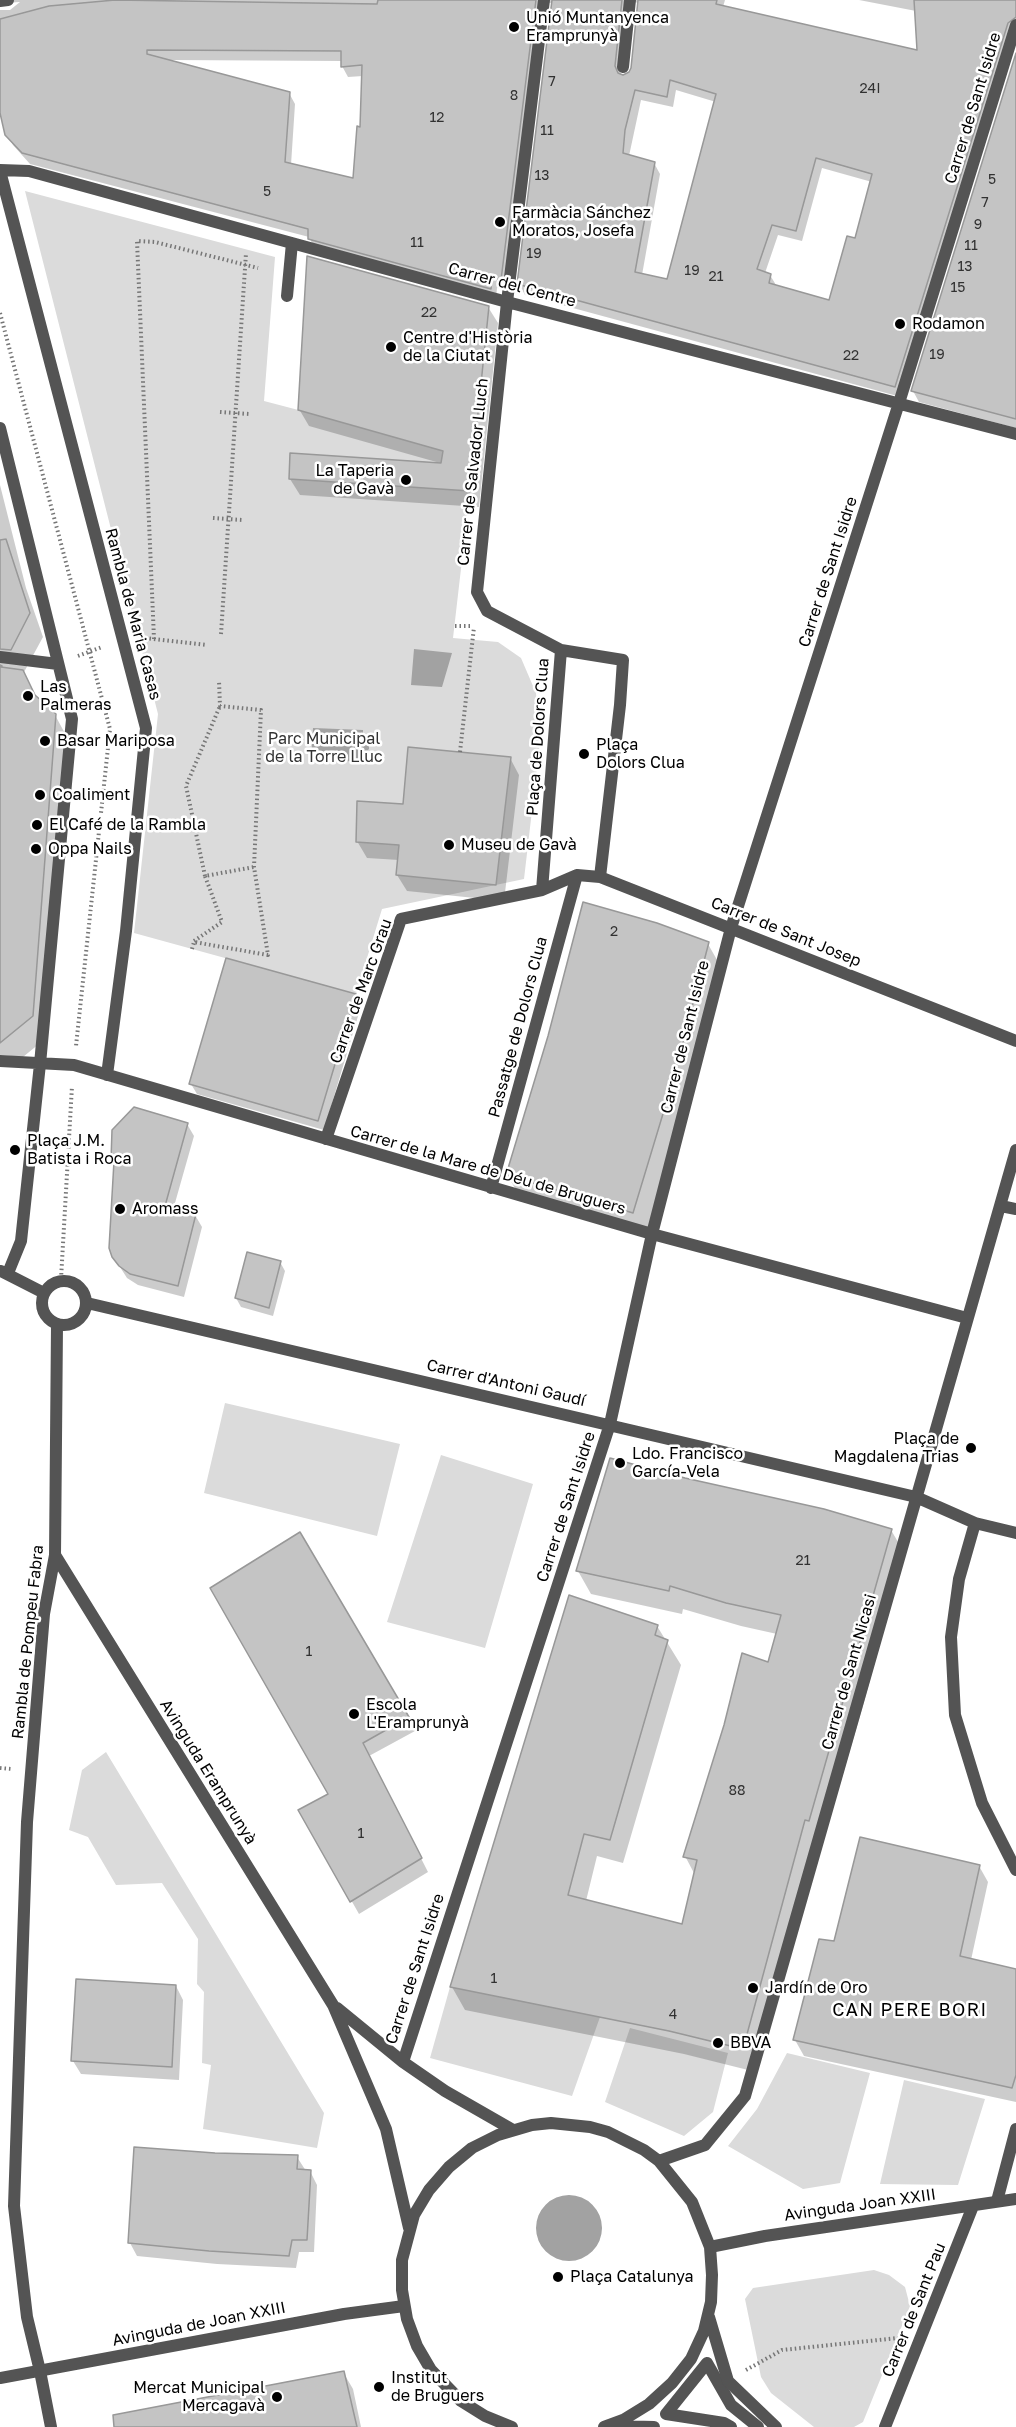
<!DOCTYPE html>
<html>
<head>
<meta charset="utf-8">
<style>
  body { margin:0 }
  canvas { display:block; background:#fff }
</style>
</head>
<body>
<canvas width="1016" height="2427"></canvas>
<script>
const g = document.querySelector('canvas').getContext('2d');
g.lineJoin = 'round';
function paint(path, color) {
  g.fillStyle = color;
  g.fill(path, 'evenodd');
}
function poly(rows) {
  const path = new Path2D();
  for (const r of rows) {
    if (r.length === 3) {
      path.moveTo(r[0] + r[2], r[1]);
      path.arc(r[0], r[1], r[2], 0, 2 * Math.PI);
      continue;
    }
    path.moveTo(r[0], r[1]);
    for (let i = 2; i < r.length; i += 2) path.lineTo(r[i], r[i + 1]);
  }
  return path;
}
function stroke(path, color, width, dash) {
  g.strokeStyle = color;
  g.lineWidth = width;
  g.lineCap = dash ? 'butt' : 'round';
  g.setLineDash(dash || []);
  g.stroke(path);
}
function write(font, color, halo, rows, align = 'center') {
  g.font = font + ' "Golos Text",sans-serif';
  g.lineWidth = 5;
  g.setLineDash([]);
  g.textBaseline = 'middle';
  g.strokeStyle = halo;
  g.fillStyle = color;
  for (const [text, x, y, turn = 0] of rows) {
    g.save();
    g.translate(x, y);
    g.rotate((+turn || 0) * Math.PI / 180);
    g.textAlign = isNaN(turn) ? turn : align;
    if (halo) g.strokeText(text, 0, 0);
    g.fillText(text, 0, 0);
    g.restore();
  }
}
paint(poly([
  [25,191,275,257,264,401,474,456,453,638,498,642,521,658,536,693,540,742,524,879,382,909,356,994,134,933,158,714],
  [225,1403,400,1444,377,1536,204,1493],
  [441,1455,533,1484,485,1648,387,1622],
  [106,1752,324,2113,317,2148,203,2129,211,2065,202,2063,204,1992,197,1984,198,1939,162,1883,116,1885,88,1837,69,1830,82,1770],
  [450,1987,600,2017,572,2096,430,2058],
  [630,2028,728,2053,713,2112,684,2136,605,2102],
  [787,2053,870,2073,840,2183,803,2189,728,2146,757,2109],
  [904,2080,985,2099,958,2185,880,2184],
  [874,2270,889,2275,905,2287,910,2306,863,2422,854,2427,814,2427,771,2393,761,2377,745,2299,753,2288]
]), '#dbdbdb');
paint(poly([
  [414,649,452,653,442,687,411,685],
  [313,728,363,730,363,736,369,742,369,749,362,756,362,762,311,759],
  [569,2228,33]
]), '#a2a2a2');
paint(poly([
  [0,0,725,0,723,7,918,52,916,11,859,0,1016,0,1016,31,901,397,525,295,519,284,553,3,546,3,507,290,497,288,496,299,315,249,309,237,30,164,13,145,7,134,0,107,0,10,10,10,20,2,5,3,0,7],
  [633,2,639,3,630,73,620,76,627,10],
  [169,60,342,61,342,66,348,77,363,76,361,129,354,180,291,165,295,104,289,93],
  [676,90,716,102,668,281,642,275,660,174,654,163,629,156,641,100,673,107],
  [822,168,872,182,856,240,830,302,776,285,770,275,765,273,778,235,802,241],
  [1016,58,1016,428,919,402,913,391],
  [488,307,498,323,479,507,300,495,290,479,440,463,309,426,299,409],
  [0,485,26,588,43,637,23,674,38,700,55,715,68,739,45,1039,23,1057,0,1055],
  [510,758,519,775,504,901,407,891,397,875,399,860,367,858,357,841,404,805],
  [708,944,721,967,647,1236,521,1198,507,1175],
  [355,995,361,1006,324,1130,197,1094,191,1084],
  [187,1124,194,1136,173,1210,195,1215,202,1227,184,1297,138,1285,127,1278,113,1256,116,1165,113,1160],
  [280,1262,285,1271,273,1316,241,1307,236,1298],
  [891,1530,905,1554,862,1709,756,2072,684,2054,465,2010,452,1987,657,1626,681,1665,623,1863,597,1856,586,1901,683,1926,695,1875,685,1856,769,1664,777,1634,741,1626,683,1609,682,1614,591,1594,578,1571],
  [300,1534,415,1731,369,1756,428,1872,359,1914,300,1810,330,1794],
  [979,1866,988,1882,971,1960,1016,1971,1016,2102,804,2056,795,2040,835,1943],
  [176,1986,183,2000,179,2080,81,2074,73,2061],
  [215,2154,297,2157,306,2171,310,2171,317,2185,314,2252,299,2252,296,2268,217,2264,137,2256,130,2243],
  [343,2372,353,2389,361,2427,118,2427]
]), '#0003');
const building = poly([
  [115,0,377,4,378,0,536,0,501,280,492,278,491,289,308,239,308,229,22,153,5,135,0,113,0,19,49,6,115,0],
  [147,50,341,51,341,67,362,65,360,127,357,126,353,178,285,162,290,92,147,54,147,50],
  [552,0,622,0,615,66,618,73,623,75,629,72,631,68,638,0,717,0,716,4,917,50,914,0,1016,0,1016,17,1008,23,895,387,517,284,552,0],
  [670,80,716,94,667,279,635,272,655,162,623,153,625,130,635,90,667,97,670,80],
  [816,158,872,174,855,238,847,236,829,300,769,283,771,274,757,269,772,225,796,231,816,158],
  [1016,53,1016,419,911,391,1016,53],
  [307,256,489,306,470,491,289,479,290,453,441,463,443,451,298,410,307,256],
  [6,539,30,613,11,650,0,649,0,540,6,539],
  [0,665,2,666,1,667,23,670,35,695,56,714,33,1016,0,1043,0,665],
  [408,747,511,757,496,885,396,875,399,845,356,842,357,801,403,804,408,747],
  [583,902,657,923,709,942,672,1084,633,1213,506,1175,548,1036,583,902],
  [226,958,356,994,318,1121,189,1084,226,958],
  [134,1107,188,1123,165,1206,196,1214,178,1286,130,1274,119,1266,112,1257,109,1248,114,1161,111,1160,112,1130,134,1107],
  [247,1252,281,1261,269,1308,235,1298,247,1252],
  [610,1458,685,1478,824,1509,892,1529,809,1821,805,1820,743,2049,669,2031,450,1987,569,1595,658,1625,655,1635,668,1640,610,1840,584,1834,568,1895,682,1924,697,1860,683,1857,724,1725,742,1653,768,1662,781,1615,726,1603,670,1586,669,1591,576,1571,610,1458],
  [300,1532,409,1717,363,1743,422,1858,350,1902,298,1810,328,1794,210,1588,300,1532],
  [860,1837,980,1865,960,1956,1016,1969,1016,2075,1012,2088,793,2040,819,1939,834,1941,860,1837],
  [76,1979,176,1985,172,2067,71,2061,76,1979],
  [134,2147,215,2153,298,2155,297,2169,311,2170,307,2240,292,2240,289,2256,209,2251,128,2243,134,2147],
  [344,2371,357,2427,114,2427,113,2415,344,2371]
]);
paint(building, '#c4c4c4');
stroke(building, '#989898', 1.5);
stroke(poly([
  [0,313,110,729,76,1046],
  [220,412,249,414],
  [213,518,242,520],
  [455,626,472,626],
  [221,634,246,253],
  [145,638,207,645],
  [154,639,137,241,155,242,258,268],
  [78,656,102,647],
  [460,752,474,627],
  [205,876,186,786,220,706],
  [194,941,222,922,205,876,254,867],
  [192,949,194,942,268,955,254,867,261,710,220,706,219,681],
  [61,1279,72,1086],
  [0,1768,12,1769],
  [746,2370,782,2350,898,2338]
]), '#767676', 4, [1.5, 3]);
stroke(poly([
  [0,1,8,0],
  [623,67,630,0],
  [507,302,544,0],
  [899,403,1016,25],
  [997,2201,1016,2129],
  [731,2427,724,2423,666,2414,707,2363,731,2405,758,2427]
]), '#545454', 12);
stroke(poly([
  [0,170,29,171,507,302,1016,434],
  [0,171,146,728,126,931,107,1075],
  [287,296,292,243],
  [507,302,477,592,487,611,561,650,623,660,620,705,600,877],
  [0,428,72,719,40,1064,21,1241,8,1273],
  [0,657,58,664],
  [542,890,561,650],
  [0,1061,74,1065,652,1234,967,1318],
  [326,1139,401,919,542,890,577,875,600,877,1016,1041],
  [491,1188,577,875],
  [1001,1206,1016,1209],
  [1,1271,44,1293],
  [64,1303,22],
  [87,1303,916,1497,975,1523,1016,1533],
  [975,1523,959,1579,951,1637,955,1715,982,1803,1016,1870],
  [55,1555,333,2005,386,2129,409,2228],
  [337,2008,403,2062,445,2091,513,2130],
  [403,2062,610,1424,652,1234,731,928,899,403],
  [659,2161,705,2145,745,2096,1016,1150],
  [710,2247,765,2236,1016,2199],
  [709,2317,728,2381,776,2427],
  [0,2378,344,2314,404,2306],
  [612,2426,654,2427],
  [51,2427,40,2371,27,2317,14,2206,27,1822,44,1614,55,1555,57,1325],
  [512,2427,485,2416,461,2401,431,2370,417,2346,407,2319,402,2290,402,2260,414,2215,429,2190,449,2167,472,2148,498,2135,532,2125,551,2123,590,2127,608,2132,644,2150,659,2161,692,2202,710,2247,712,2275,711,2302,704,2331,691,2359,672,2383,649,2404,623,2420,604,2427],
  [885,2427,973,2206]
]), '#545454', 12);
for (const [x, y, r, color] of [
  [514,27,6,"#000"],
  [500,222,6,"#000"],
  [900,324,6,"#000"],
  [391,347,6,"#000"],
  [406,480,6,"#000"],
  [28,696,6,"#000"],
  [45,741,6,"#000"],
  [584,754,6,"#000"],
  [40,795,6,"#000"],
  [37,825,6,"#000"],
  [449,845,6,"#000"],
  [36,849,6,"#000"],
  [15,1150,6,"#000"],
  [120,1209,6,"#000"],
  [971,1448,6,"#000"],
  [620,1463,6,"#000"],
  [354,1714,6,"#000"],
  [753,1988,6,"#000"],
  [718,2043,6,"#000"],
  [558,2277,6,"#000"],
  [379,2387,6,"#000"],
  [277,2397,6,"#000"]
]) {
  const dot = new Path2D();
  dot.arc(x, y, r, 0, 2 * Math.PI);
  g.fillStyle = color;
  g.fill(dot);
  stroke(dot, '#fff', 2);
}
write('14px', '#313131', null, [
  ["7",552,82],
  ["24I",870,89],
  ["8",514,96],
  ["12",437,118],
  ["11",547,131],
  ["13",542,176],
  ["5",992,180],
  ["5",267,192],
  ["7",985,203],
  ["9",978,225],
  ["11",417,243],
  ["11",971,246],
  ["19",534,254],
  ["13",965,267],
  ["19",692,271],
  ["21",716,277],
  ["15",958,288],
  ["22",429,313],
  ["19",937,355],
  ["22",851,356],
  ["2",614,932],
  ["21",803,1561],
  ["1",309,1652],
  ["88",737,1791],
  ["1",361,1834],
  ["1",494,1979],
  ["4",673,2015]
]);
write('16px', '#000', '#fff', [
  ["Unió Muntanyenca",526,18],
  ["Eramprunyà",526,36],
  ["Farmàcia Sánchez",512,213],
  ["Moratos, Josefa",512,231],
  ["Rodamon",912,324],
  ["Centre d'Història",403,338],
  ["de la Ciutat",403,356],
  ["La Taperia",394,471,"right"],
  ["de Gavà",394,489,"right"],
  ["Las",40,687],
  ["Palmeras",40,705],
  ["Basar Mariposa",57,741],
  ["Plaça",596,745],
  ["Dolors Clua",596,763],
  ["Coaliment",52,795],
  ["El Café de la Rambla",49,825],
  ["Museu de Gavà",461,845],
  ["Oppa Nails",48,849],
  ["Plaça J.M.",27,1141],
  ["Batista i Roca",27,1159],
  ["Aromass",132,1209],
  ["Plaça de",959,1439,"right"],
  ["Magdalena Trias",959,1457,"right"],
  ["Ldo. Francisco",632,1454],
  ["García-Vela",632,1472],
  ["Escola",366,1705],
  ["L'Eramprunyà",366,1723],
  ["Jardín de Oro",765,1988],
  ["BBVA",730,2043],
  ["Plaça Catalunya",570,2277],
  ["Institut",391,2378],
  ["de Bruguers",391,2396],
  ["Mercat Municipal",265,2388,"right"],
  ["Mercagavà",265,2406,"right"]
], 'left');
write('16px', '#000', '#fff', [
  ["Carrer de Sant Isidre",973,108,-73],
  ["Carrer del Centre",512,285,15],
  ["Carrer de Salvador Lluch",473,472,-84],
  ["Carrer de Sant Isidre",828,572,-72],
  ["Rambla de Maria Casas",133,614,75],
  ["Plaça de Dolors Clua",538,737,-86],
  ["Carrer de Sant Josep",786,932,22],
  ["Carrer de Marc Grau",361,991,-70],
  ["Passatge de Dolors Clua",518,1027,-75],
  ["Carrer de Sant Isidre",685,1037,-76],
  ["Carrer de la Mare de Déu de Bruguers",488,1170,16],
  ["Carrer d'Antoni Gaudí",506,1383,13],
  ["Carrer de Sant Isidre",566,1507,-72],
  ["Rambla de Pompeu Fabra",28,1642,-84],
  ["Carrer de Sant Nicasi",849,1672,-74],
  ["Avinguda Eramprunyà",208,1772,58],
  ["Carrer de Sant Isidre",415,1969,-72],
  ["Avinguda Joan XXIII",860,2205,-8],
  ["Carrer de Sant Pau",914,2310,-68],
  ["Avinguda de Joan XXIII",199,2324,-11]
]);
write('16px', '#323232', '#fff', [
  ["Parc Municipal",324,739],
  ["de la Torre Lluc",324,757]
]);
g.letterSpacing = '1.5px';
write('18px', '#000', '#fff', [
  ["CAN PERE BORI",910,2010]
]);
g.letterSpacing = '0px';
</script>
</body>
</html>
